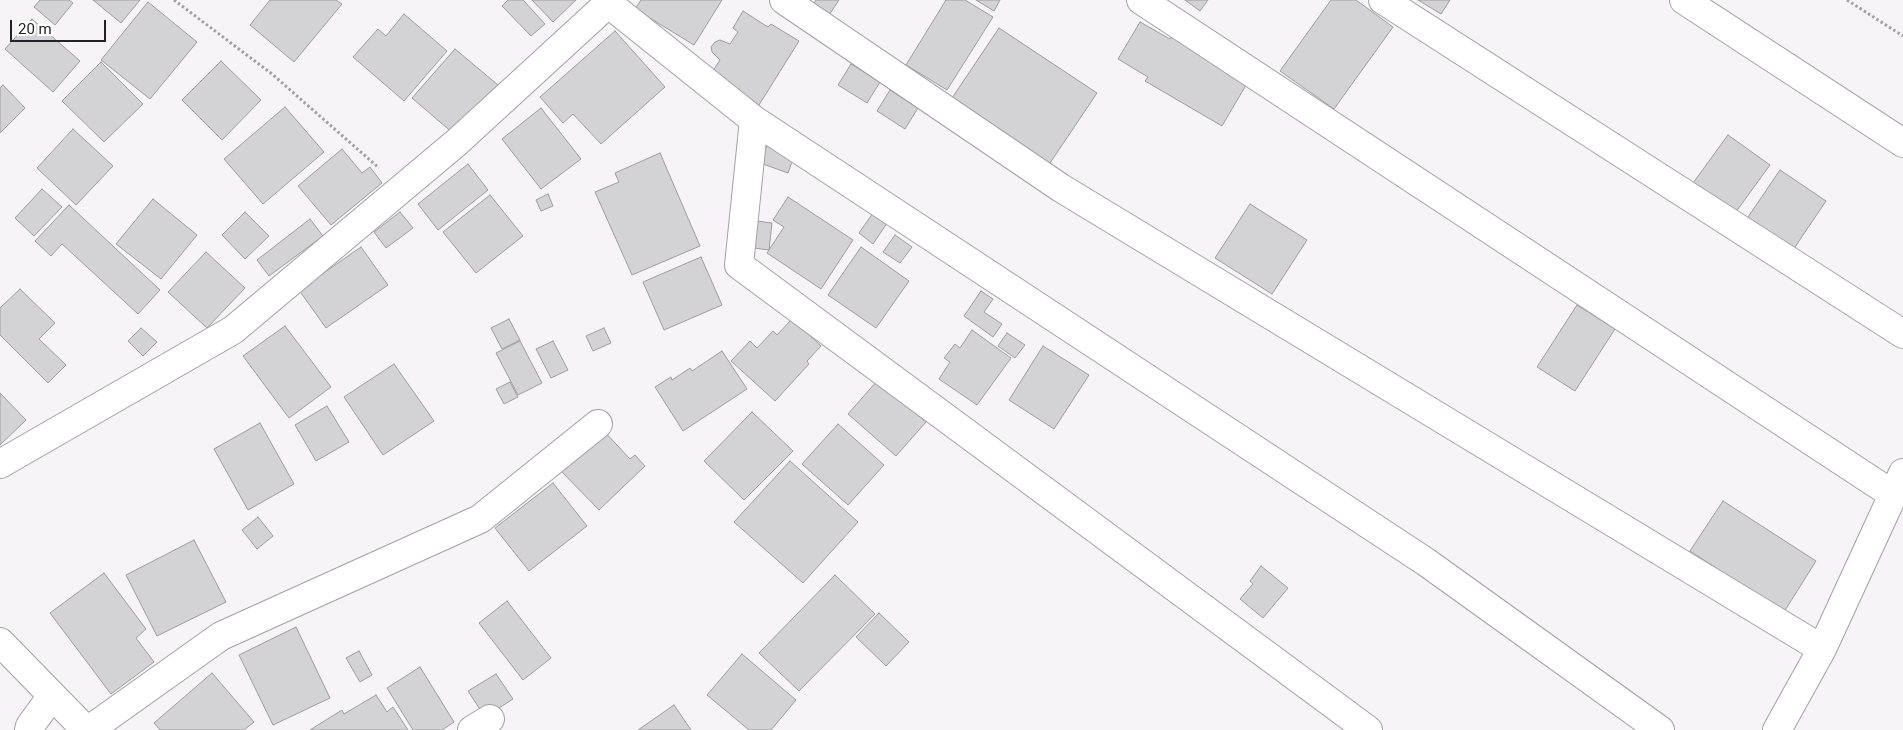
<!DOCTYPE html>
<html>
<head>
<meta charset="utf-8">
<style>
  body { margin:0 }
  #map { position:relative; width:1903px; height:730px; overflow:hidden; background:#f6f4f7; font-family:Roboto,sans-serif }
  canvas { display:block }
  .scale { position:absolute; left:10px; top:20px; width:96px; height:22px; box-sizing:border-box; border:2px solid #232324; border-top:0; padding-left:6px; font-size:15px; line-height:18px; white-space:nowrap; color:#232324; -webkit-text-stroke:4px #fff; paint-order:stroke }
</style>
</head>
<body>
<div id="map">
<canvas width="1903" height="730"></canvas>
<div class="scale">20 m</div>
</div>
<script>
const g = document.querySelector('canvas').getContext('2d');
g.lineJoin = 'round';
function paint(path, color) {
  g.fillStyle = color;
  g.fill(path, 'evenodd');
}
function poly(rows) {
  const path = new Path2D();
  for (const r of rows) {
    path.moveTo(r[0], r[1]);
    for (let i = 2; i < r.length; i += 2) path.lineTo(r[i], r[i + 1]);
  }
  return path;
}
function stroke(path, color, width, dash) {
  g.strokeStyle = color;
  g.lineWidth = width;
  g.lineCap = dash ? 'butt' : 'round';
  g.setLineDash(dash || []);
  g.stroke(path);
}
const building = poly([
  [40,0,69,0,73,3,55,25,34,7,40,0],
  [93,0,140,0,121,23,93,0],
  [270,0,336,0,342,4,294,62,250,25,270,0],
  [508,0,523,0,545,24,531,36,502,6,508,0],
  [532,0,576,0,553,22,532,0],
  [641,0,722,0,694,45,635,9,641,0],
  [816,0,839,0,827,18,811,8,816,0],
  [946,0,965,0,993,17,947,90,906,65,946,0],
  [976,0,1000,0,994,11,976,0],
  [1185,0,1208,0,1200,11,1185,0],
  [1331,0,1356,0,1393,27,1334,109,1280,71,1331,0],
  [1418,0,1450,0,1441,14,1418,0],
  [148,2,197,42,150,99,101,60,148,2],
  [743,11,768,27,771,24,799,41,759,105,710,75,720,60,712,52,711,47,715,42,720,40,730,44,738,32,733,28,743,11],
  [404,14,447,51,404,101,353,57,378,29,386,36,404,14],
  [32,19,80,61,53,92,5,49,32,19],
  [1140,22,1170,39,1172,36,1249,80,1222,126,1145,81,1148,77,1118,59,1140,22],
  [999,28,1097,93,1046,169,948,104,999,28],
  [615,31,665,87,601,144,573,114,563,123,540,97,615,31],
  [455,49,498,85,454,134,412,98,455,49],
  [221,61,261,100,222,140,182,100,221,61],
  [101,62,143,104,104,142,62,101,101,62],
  [851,64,880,82,867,103,838,85,851,64],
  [3,85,25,108,0,133,0,88,3,85],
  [890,90,918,108,905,129,877,111,890,90],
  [285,107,324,152,263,204,224,159,285,107],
  [541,108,581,159,541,189,502,139,541,108],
  [73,129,113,166,76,205,37,168,73,129],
  [1728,135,1770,165,1730,220,1688,190,1728,135],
  [767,145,793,159,788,173,760,163,767,145],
  [342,149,362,173,370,167,382,183,331,225,298,186,342,149],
  [660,153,700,246,632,275,595,192,619,182,615,173,660,153],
  [468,164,488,190,438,230,418,204,468,164],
  [1780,170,1826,201,1793,250,1746,220,1780,170],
  [42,189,62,207,34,236,15,218,42,189],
  [548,194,553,206,541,211,536,200,548,194],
  [490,195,523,236,476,273,443,232,490,195],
  [788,197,853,240,821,289,767,253,784,227,773,220,788,197],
  [153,199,197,235,161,279,116,244,153,199],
  [1250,204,1307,240,1272,294,1215,258,1250,204],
  [69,205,160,290,138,314,62,244,51,256,35,241,69,205],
  [245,212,269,236,245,259,222,235,245,212],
  [400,212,413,228,386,248,374,232,400,212],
  [873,213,887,223,873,244,859,233,873,213],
  [310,219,323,236,269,276,257,260,310,219],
  [757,221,772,223,769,250,754,248,757,221],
  [895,235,912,247,900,263,883,252,895,235],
  [361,247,388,285,326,328,299,290,361,247],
  [861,247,909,281,876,328,828,295,861,247],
  [206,252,245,288,207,328,168,292,206,252],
  [701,257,722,305,664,330,643,282,701,257],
  [20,289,55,323,39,339,66,365,48,383,0,335,0,308,20,289],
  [981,291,993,299,984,312,1002,324,993,337,964,316,981,291],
  [1577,305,1615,329,1575,391,1537,367,1577,305],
  [509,319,520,340,502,349,491,328,509,319],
  [792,319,821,346,807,361,809,364,775,401,731,361,750,341,757,348,773,331,777,335,792,319],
  [285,326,331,387,289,418,243,356,285,326],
  [141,328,157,342,143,356,128,341,141,328],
  [604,328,611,343,593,351,586,336,604,328],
  [972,330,1011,358,977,405,939,379,950,362,944,358,955,344,960,348,972,330],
  [1007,333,1025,345,1015,358,998,346,1007,333],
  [520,341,542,383,518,395,496,353,520,341],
  [553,341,568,370,551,378,536,349,553,341],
  [1043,346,1089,375,1054,429,1009,400,1043,346],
  [722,351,747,389,683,431,655,387,671,377,672,380,690,368,692,371,722,351],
  [394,364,434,421,383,455,344,397,394,364],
  [877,381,926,422,896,456,848,414,877,381],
  [510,382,518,397,504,404,496,389,510,382],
  [0,393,26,420,0,445,0,393],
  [327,406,349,442,316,461,295,425,327,406],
  [752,412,793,451,744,500,704,461,752,412],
  [260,423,294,484,248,510,214,449,260,423],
  [838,424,884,465,848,505,802,464,838,424],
  [603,430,630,459,635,455,645,466,599,510,560,470,603,430],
  [790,461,858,522,803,583,734,522,790,461],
  [553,483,587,526,529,571,495,528,553,483],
  [1723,501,1816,561,1784,612,1690,551,1723,501],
  [258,517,273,536,257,549,242,530,258,517],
  [194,540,226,602,157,636,126,575,194,540],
  [1261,566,1288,588,1263,618,1240,599,1253,584,1250,581,1261,566],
  [104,573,146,629,136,638,154,662,111,694,50,613,104,573],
  [835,575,875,614,799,691,759,653,835,575],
  [507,601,551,658,523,680,479,623,507,601],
  [879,613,909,642,886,666,856,637,879,613],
  [296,627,330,698,273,725,239,655,296,627],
  [359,651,372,675,360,682,346,658,359,651],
  [742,654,796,700,771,730,749,730,707,695,742,654],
  [420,667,454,722,442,730,413,730,387,688,420,667],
  [212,673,254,722,244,730,160,730,154,723,212,673],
  [496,674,513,699,485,717,468,691,496,674],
  [376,695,387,712,393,707,408,730,310,730,342,710,344,714,376,695],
  [674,705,691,730,638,730,674,705]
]);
paint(building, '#d3d3d6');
stroke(building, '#9d9d9f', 1);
const minor = poly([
  [784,0,1061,188,1822,649],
  [1141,0,1892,494],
  [1383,0,1903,334],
  [1684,0,1903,143],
  [609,4,754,120,739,265,1368,730],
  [754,120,1426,562,1660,730],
  [0,464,233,330,456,143,612,0],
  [0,642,86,730],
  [29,730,30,726,52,696],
  [89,730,221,636,480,519,598,424],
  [472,730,490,719],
  [1777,730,1822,649,1903,473]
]);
stroke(minor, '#a3a1a3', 30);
stroke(poly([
  [174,0,272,74,379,168],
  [1847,0,1903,36]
]), '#a1a0a2', 3, [2.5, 2.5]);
stroke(minor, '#fff', 28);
</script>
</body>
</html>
